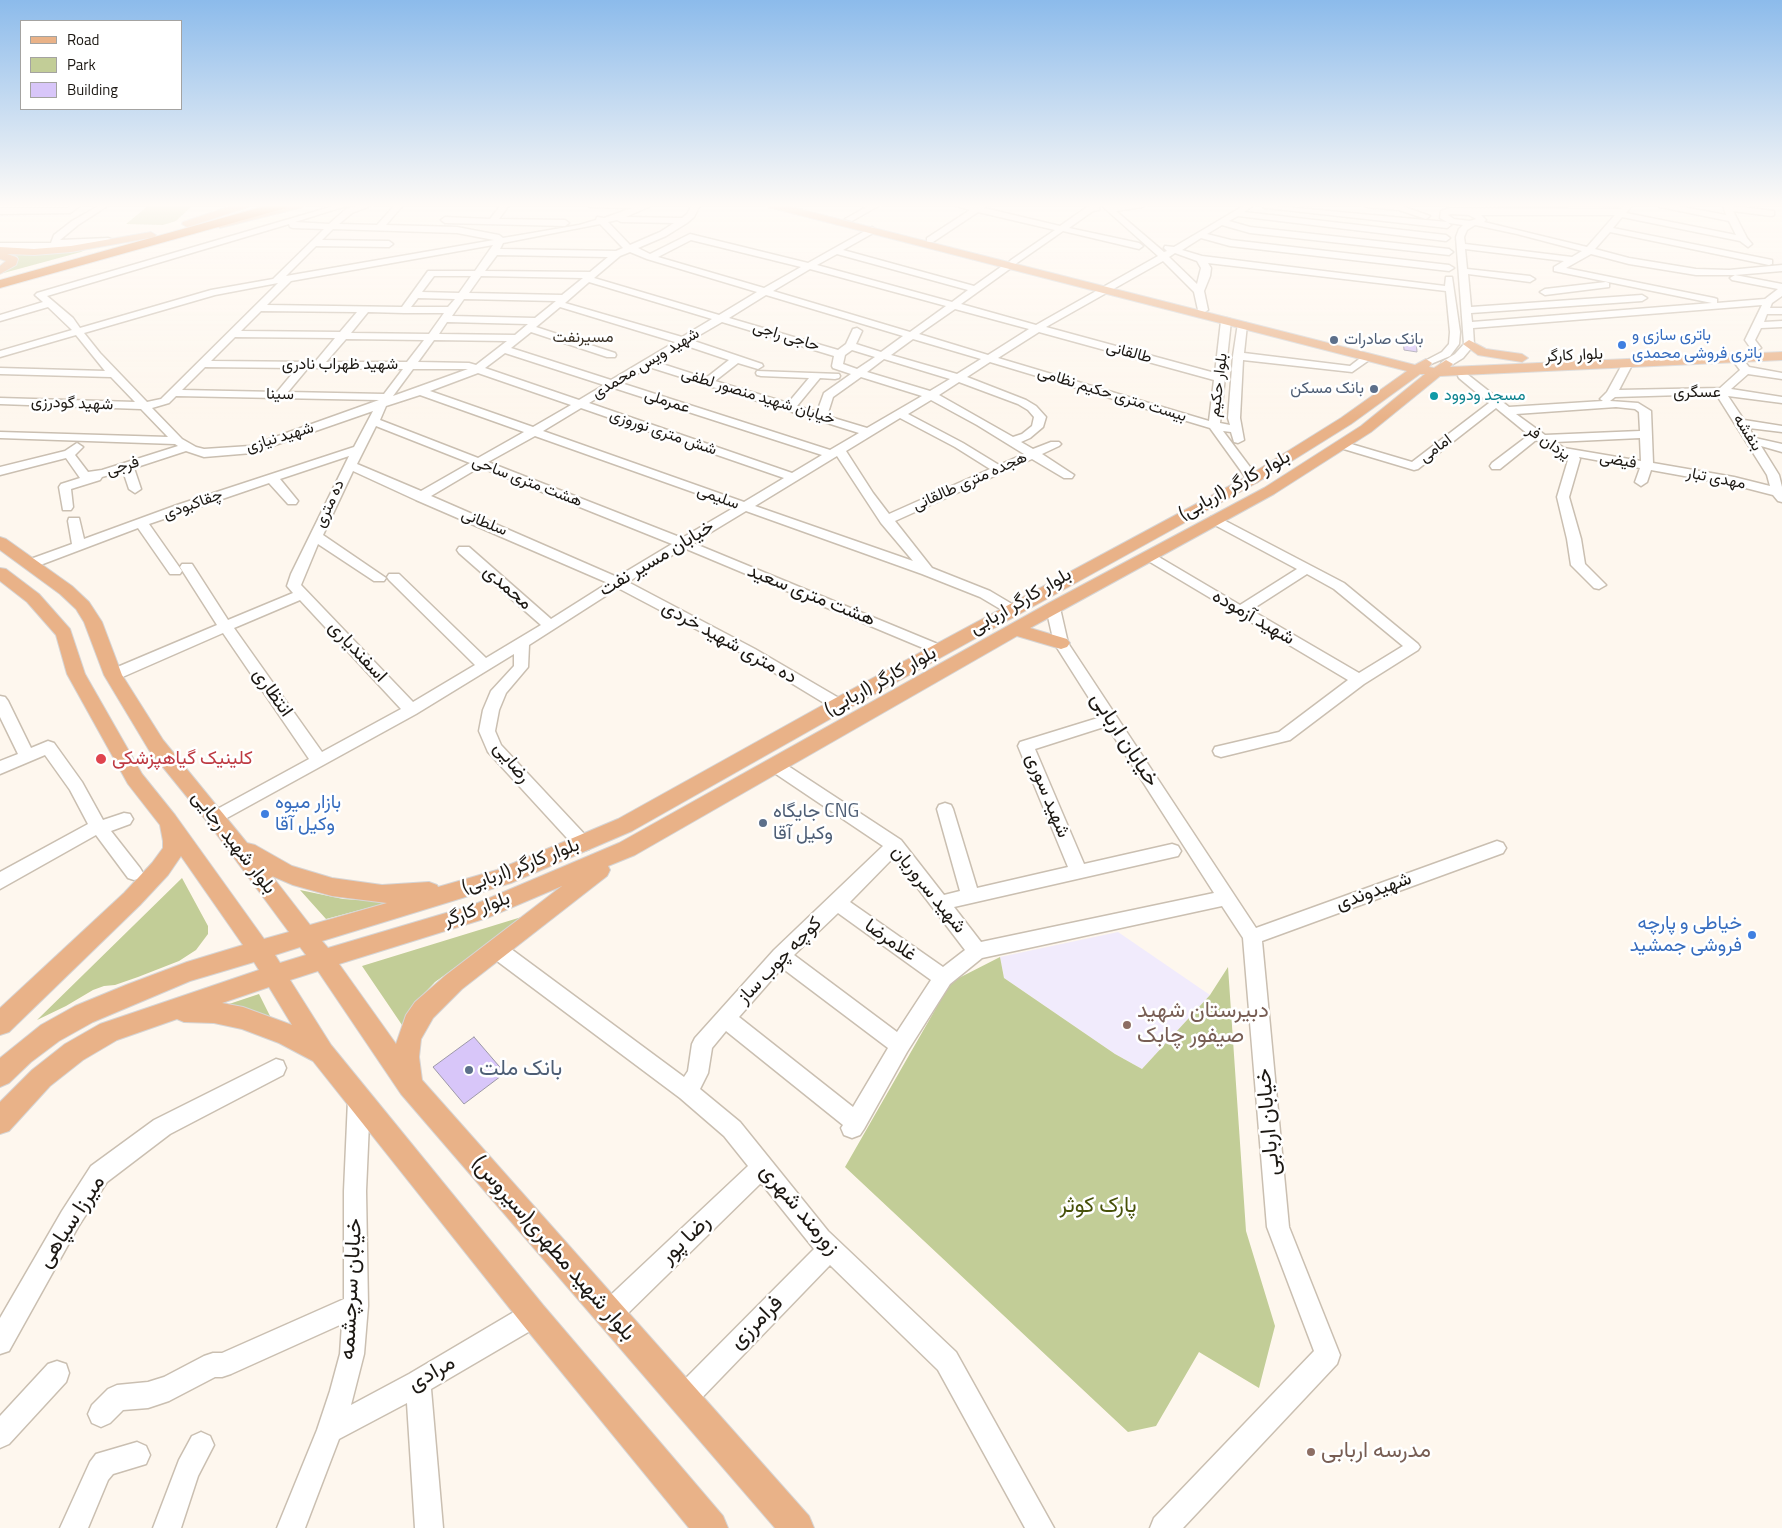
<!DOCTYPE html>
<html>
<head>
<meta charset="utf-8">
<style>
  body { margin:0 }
  #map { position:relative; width:1782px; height:1528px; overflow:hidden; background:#fef7ee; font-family:"Titillium Web",sans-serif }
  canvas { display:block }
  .legend { position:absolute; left:20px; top:20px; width:162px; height:90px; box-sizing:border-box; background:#fff; border:1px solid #a4a3a1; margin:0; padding:6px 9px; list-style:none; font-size:15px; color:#1c1813 }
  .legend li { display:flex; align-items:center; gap:10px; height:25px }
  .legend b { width:25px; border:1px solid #a4a3a1 }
</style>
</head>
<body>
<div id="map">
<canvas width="1782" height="1528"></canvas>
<ul class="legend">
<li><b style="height:6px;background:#e9b288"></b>Road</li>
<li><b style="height:14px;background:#c2cd97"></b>Park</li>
<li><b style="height:14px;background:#d8c6f9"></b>Building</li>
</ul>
</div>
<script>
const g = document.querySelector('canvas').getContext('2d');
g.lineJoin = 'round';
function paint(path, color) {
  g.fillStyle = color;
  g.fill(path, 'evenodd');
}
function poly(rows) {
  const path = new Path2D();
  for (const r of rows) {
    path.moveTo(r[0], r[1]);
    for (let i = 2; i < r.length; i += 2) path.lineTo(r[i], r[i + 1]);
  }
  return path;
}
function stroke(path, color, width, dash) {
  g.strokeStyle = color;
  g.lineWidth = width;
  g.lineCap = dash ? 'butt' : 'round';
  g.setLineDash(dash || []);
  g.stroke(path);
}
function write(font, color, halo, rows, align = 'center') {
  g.font = font + ' "Titillium Web",Vazirmatn,sans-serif';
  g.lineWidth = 5;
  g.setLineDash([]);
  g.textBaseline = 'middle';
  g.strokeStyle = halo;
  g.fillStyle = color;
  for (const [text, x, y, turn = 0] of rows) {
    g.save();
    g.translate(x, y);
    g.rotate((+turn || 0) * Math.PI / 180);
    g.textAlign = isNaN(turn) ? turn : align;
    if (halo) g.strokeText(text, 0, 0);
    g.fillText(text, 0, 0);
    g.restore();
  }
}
paint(poly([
  [1118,932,1210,995,1142,1069,1115,1054,1004,978,1000,957]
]), '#f1ebfc');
paint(poly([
  [149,205,193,205,176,221,163,225,126,224],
  [85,250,81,252,0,274,15,265,18,260,18,257,9,253],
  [182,878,208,926,208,934,196,950,179,961,138,977,115,985,104,986,93,990,66,1006,37,1020],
  [300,890,343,899,390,902,326,919],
  [528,915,435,982,415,1003,402,1025,362,966],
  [1000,957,1004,978,1115,1054,1142,1069,1210,995,1228,967,1246,1231,1275,1326,1259,1388,1199,1352,1156,1426,1128,1432,845,1167,951,982],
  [259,994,271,1018,229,1004]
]), '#c2cd97');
const building = poly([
  [1403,337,1416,338,1417,352,1404,350,1403,337],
  [474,1037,505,1073,464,1104,433,1067,474,1037]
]);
paint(building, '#d8c6f9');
stroke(building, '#9d98a7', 1);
const minor = poly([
  [72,205,81,205,70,213,0,214,0,208,68,208,72,205],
  [100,205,109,205,78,225,60,240,108,238,111,239,111,243,33,250,0,249,0,243,51,243,54,235,72,221,100,205],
  [337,205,349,205,295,222,329,224,346,209,360,205,372,205,352,213,339,224,377,225,395,205,403,205,386,225,457,227,499,235,503,238,579,225,596,220,597,217,604,218,632,208,590,207,586,205,653,205,626,217,682,218,687,214,692,205,700,205,694,217,687,223,666,236,638,248,650,254,690,234,808,263,872,227,876,230,875,232,843,250,974,286,1005,264,1011,264,1011,268,961,304,1036,325,1158,256,1101,205,1111,206,1146,205,1142,207,1116,211,1164,252,1167,251,1164,248,1165,246,1174,247,1245,205,1254,205,1244,212,1446,235,1450,238,1446,241,1238,216,1229,221,1250,227,1449,249,1453,252,1449,255,1250,233,1222,225,1207,234,1231,240,1449,265,1454,268,1449,271,1230,246,1201,238,1182,250,1202,256,1445,286,1446,277,1452,277,1460,332,1459,344,1450,356,1426,366,1421,363,1442,352,1449,344,1450,332,1446,291,1208,263,1211,268,1210,276,1204,291,1208,310,1203,313,1198,310,1194,292,1163,261,1046,327,1215,373,1221,321,1226,318,1230,319,1231,321,1220,423,1230,425,1228,418,1233,356,1238,323,1246,323,1247,325,1244,353,1350,366,1363,356,1367,355,1372,358,1352,372,1243,360,1240,418,1244,440,1238,443,1234,442,1231,432,1223,431,1259,479,1257,482,1249,482,1210,428,990,362,967,377,1026,400,1036,406,1046,417,1043,427,1030,438,1021,442,1033,449,1051,442,1059,442,1061,444,1059,446,1042,454,1074,475,1072,478,1064,478,1032,459,895,521,932,568,990,591,1017,607,1019,610,1017,613,1007,613,980,597,922,574,746,511,693,543,945,647,947,650,945,653,935,653,684,548,628,582,755,649,844,701,847,705,844,709,839,710,834,709,745,655,618,588,529,645,528,667,506,693,499,710,495,731,501,745,589,839,592,844,589,849,583,851,577,849,488,752,479,731,483,710,491,691,514,666,514,654,416,714,216,824,210,823,207,818,210,813,309,759,223,633,118,679,113,680,108,679,106,675,108,671,217,625,180,567,182,564,192,564,228,620,293,593,287,586,291,574,349,456,280,479,298,501,296,504,288,504,269,483,149,524,182,571,180,574,170,574,138,528,35,567,25,567,23,564,25,561,72,544,68,521,69,518,79,518,84,539,177,505,354,447,373,411,252,453,204,457,186,451,134,468,141,489,135,493,129,489,123,471,102,477,100,480,71,489,73,507,71,510,63,510,59,487,61,484,80,478,66,458,0,475,0,467,65,451,77,443,83,447,75,455,88,472,102,470,178,446,175,444,0,438,0,432,168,437,141,409,0,404,0,398,135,402,111,377,0,374,0,368,105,371,76,335,0,357,0,351,72,330,48,307,0,321,0,315,43,302,35,295,37,293,337,205],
  [617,220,621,222,674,223,660,232,630,245,608,222,617,220],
  [289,224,290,227,293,228,324,229,273,279,211,290,80,328,73,318,47,296,289,224],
  [600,224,623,248,616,251,500,249,503,243,600,224],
  [333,229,457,233,494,240,286,276,316,246,389,247,393,244,389,241,322,240,333,229],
  [691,240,801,267,764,288,658,257,691,240],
  [493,245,475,271,428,271,402,307,267,305,291,281,493,245],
  [630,252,647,259,757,292,719,315,594,278,620,256,630,252],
  [1175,253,1197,261,1201,268,1197,284,1169,257,1175,253],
  [837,254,968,290,952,302,817,265,837,254],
  [497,255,608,257,590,272,485,271,497,255],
  [810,269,946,306,910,332,773,291,810,269],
  [434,276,471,276,459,293,422,292,434,276],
  [481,276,583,278,562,295,469,293,481,276],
  [589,282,712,319,682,337,565,303,589,282],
  [278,283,161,399,147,402,100,353,84,333,215,295,278,283],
  [766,295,903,336,881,352,856,344,862,331,857,328,853,329,846,344,838,350,729,318,766,295],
  [418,298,455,299,448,307,411,307,418,298],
  [464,299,556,301,535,318,452,316,464,299],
  [560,307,675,342,611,380,511,348,531,332,607,357,615,357,616,355,615,353,536,327,560,307],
  [955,309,1029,329,988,355,919,334,955,309],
  [261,311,357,312,340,332,241,331,261,311],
  [368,312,404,313,444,313,429,334,351,333,368,312],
  [447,322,528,324,515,335,439,334,447,322],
  [722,322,834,356,832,366,833,368,851,374,824,393,817,412,797,406,820,378,835,379,839,378,840,376,839,374,757,371,756,373,757,375,761,376,809,378,788,403,715,381,738,363,758,369,763,366,762,364,691,340,722,322],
  [1039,332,1214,380,1209,421,998,358,1039,332],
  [235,337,335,338,315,362,211,361,235,337],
  [346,339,424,340,407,362,326,362,346,339],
  [913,339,981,359,957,374,891,355,913,339],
  [434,340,507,341,476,365,469,363,418,362,434,340],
  [684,345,729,360,706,378,656,362,684,345],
  [852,350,875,357,857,369,843,364,845,355,852,350],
  [505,353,604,385,579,400,485,368,505,353],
  [884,359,950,379,930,391,867,372,884,359],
  [205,367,297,368,277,392,182,390,205,367],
  [649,367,786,410,859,433,830,450,621,383,649,367],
  [308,368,318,368,403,369,384,394,288,392,308,368],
  [413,369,468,369,393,396,413,369],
  [478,373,571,405,533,427,430,391,478,373],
  [861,377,922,396,867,428,827,416,833,397,861,377],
  [959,382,1018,404,1028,410,1034,417,1032,426,1022,434,1013,437,939,395,959,382],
  [614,388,822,455,792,473,589,403,614,388],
  [420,395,524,432,478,458,380,420,386,406,420,395],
  [176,396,379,400,250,446,204,449,196,447,182,439,152,408,169,403,176,396],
  [931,400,977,425,1024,454,999,465,963,443,908,414,931,400],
  [581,408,784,478,744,502,543,431,581,408],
  [900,418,955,447,990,469,889,514,873,493,846,451,900,418],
  [376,426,470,463,421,491,357,464,376,426],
  [535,436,735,507,682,538,488,462,535,436],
  [837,456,881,523,913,561,755,506,837,456],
  [480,467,672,544,617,577,431,496,480,467],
  [353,471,416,500,608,583,551,619,469,547,459,547,457,550,459,553,541,625,486,658,399,574,389,574,387,577,389,580,475,665,413,702,301,585,318,544,374,581,384,581,386,578,323,535,353,471],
  [300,600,401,709,322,752,234,628,300,600],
  [501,205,509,205,499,219,565,220,569,223,565,226,445,223,441,220,445,217,490,219,501,205],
  [870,205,880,205,852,221,845,219,870,205],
  [954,205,976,206,985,205,984,208,1060,226,1087,207,1096,205,1099,206,1099,210,1093,211,1069,228,1139,243,1143,246,1139,249,1063,231,1014,265,1009,262,1011,260,1055,230,978,212,933,242,927,242,927,238,970,210,954,205],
  [1264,205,1447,222,1451,225,1447,228,1267,208,1264,208,1264,205],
  [1363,205,1399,205,1430,216,1426,219,1399,210,1367,207,1363,205],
  [1624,205,1632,205,1626,213,1736,235,1729,221,1660,207,1656,205,1672,205,1726,215,1723,205,1774,211,1774,215,1771,216,1733,211,1747,238,1752,244,1748,247,1740,241,1622,217,1613,228,1772,260,1772,264,1769,265,1610,232,1595,249,1629,258,1696,269,1729,270,1782,265,1782,271,1735,275,1782,284,1782,296,1772,303,1770,308,1782,308,1782,314,1767,314,1764,322,1782,321,1782,327,1761,328,1755,340,1761,348,1756,351,1752,350,1745,340,1762,305,1473,328,1474,344,1473,346,1463,358,1450,366,1442,366,1441,364,1442,362,1455,354,1464,344,1456,237,1459,229,1463,225,1449,223,1440,218,1441,211,1450,208,1620,209,1624,205],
  [1451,214,1469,215,1476,219,1470,221,1454,219,1448,215,1451,214],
  [1481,215,1615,215,1587,247,1484,222,1486,220,1481,215],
  [1475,225,1517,234,1582,251,1572,257,1465,244,1464,237,1467,230,1475,225],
  [1465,249,1564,261,1554,267,1554,271,1712,303,1472,322,1471,313,1642,301,1647,298,1642,295,1471,307,1468,274,1530,282,1535,279,1530,276,1467,269,1465,249],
  [1591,254,1629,264,1696,275,1735,275,1730,278,1732,280,1778,289,1765,299,1717,303,1717,299,1714,298,1566,268,1591,254],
  [1606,282,1609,283,1609,287,1545,295,1540,292,1545,289,1606,282],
  [1736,355,1740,356,1749,367,1782,373,1782,379,1748,374,1731,389,1782,397,1782,403,1728,396,1744,420,1782,426,1782,432,1749,428,1755,438,1782,444,1782,452,1761,446,1779,475,1782,487,1782,502,1778,501,1773,495,1734,485,1651,470,1647,482,1641,486,1635,482,1640,468,1579,457,1580,459,1569,497,1581,539,1585,564,1606,585,1599,589,1594,588,1571,565,1567,539,1557,497,1568,460,1536,440,1500,469,1492,469,1490,466,1492,463,1529,435,1496,408,1418,469,1414,470,1337,447,1335,445,1341,441,1412,462,1489,403,1459,378,1458,376,1459,374,1463,373,1467,374,1509,407,1603,401,1600,399,1607,392,1624,361,1632,361,1633,363,1619,390,1720,388,1740,370,1731,358,1736,355],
  [1716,394,1767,475,1770,486,1734,477,1653,463,1651,411,1638,403,1610,401,1615,397,1716,394],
  [1616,407,1635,409,1639,412,1640,431,1545,435,1516,414,1616,407],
  [1640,438,1641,461,1564,448,1555,442,1640,438],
  [1216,516,1344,583,1418,644,1420,647,1418,650,1364,684,1290,740,1221,757,1215,755,1213,751,1215,747,1279,732,1348,680,1140,556,1147,552,1152,553,1240,605,1297,569,1211,523,1210,520,1211,517,1216,516],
  [1307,574,1334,589,1403,646,1359,673,1251,610,1307,574],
  [1053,604,1058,605,1060,608,1068,643,1256,928,1497,841,1503,843,1506,848,1503,853,1262,941,1289,1227,1340,1355,1337,1364,1183,1528,1150,1528,1154,1518,1314,1351,1267,1227,1243,938,1222,906,982,958,950,984,907,1052,864,1129,860,1135,852,1138,844,1135,841,1128,843,1125,726,1031,712,1048,708,1073,700,1089,740,1122,828,1231,956,1352,1054,1528,1025,1528,938,1370,830,1265,693,1407,684,1411,675,1407,671,1398,675,1389,814,1249,761,1183,618,1323,609,1326,600,1323,597,1314,600,1305,748,1166,724,1136,680,1098,489,955,487,949,489,943,496,941,503,943,684,1077,688,1071,692,1044,695,1038,774,950,883,846,770,770,768,766,770,762,776,760,782,762,901,840,944,895,960,891,937,809,939,805,945,803,951,805,953,809,977,888,1068,867,1018,746,1020,742,1101,717,1054,643,1046,608,1048,605,1053,604],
  [1107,726,1214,893,981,942,954,907,1178,856,1181,851,1178,846,1172,844,1084,864,1035,749,1107,726],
  [894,857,965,950,943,967,850,902,894,857],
  [838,913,931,980,897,1032,794,955,838,913],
  [782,968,888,1048,853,1107,739,1017,782,968],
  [0,696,5,697,8,701,31,748,48,741,54,743,82,782,103,820,124,813,130,814,133,819,130,824,111,831,140,868,143,873,140,878,134,880,128,878,96,835,0,889,0,872,88,824,70,790,45,755,0,774,0,761,18,754,0,717,0,696],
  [276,1059,283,1061,286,1068,283,1075,170,1134,107,1182,78,1227,9,1351,0,1354,0,1318,62,1211,91,1166,154,1120,276,1059],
  [359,1090,366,1093,370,1100,366,1191,368,1306,364,1354,351,1405,409,1374,524,1306,533,1303,542,1306,545,1315,542,1324,431,1389,443,1528,415,1528,407,1403,339,1439,305,1528,277,1528,317,1430,330,1391,340,1354,342,1324,231,1374,222,1377,215,1377,169,1401,148,1408,123,1410,110,1423,101,1427,92,1423,88,1414,92,1405,108,1389,117,1385,148,1382,164,1377,204,1356,213,1353,222,1353,344,1299,344,1191,348,1100,352,1093,359,1090],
  [57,1361,66,1364,69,1373,66,1382,9,1444,0,1448,0,1416,48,1364,57,1361],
  [201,1432,210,1436,214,1445,198,1476,181,1528,153,1528,179,1460,192,1436,201,1432],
  [137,1442,146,1446,150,1455,146,1464,113,1474,108,1480,88,1528,60,1528,90,1462,96,1454,137,1442]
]);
const major = poly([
  [235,205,249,205,248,207,191,226,187,227,182,224,183,222,235,205],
  [288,205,304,205,303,207,220,228,215,225,216,223,288,205],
  [767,205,783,205,1415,365,1426,359,1432,363,1429,367,1434,368,1446,360,1453,364,1450,367,1782,352,1782,360,1440,376,1371,432,1274,494,1030,628,1067,639,1070,643,1067,647,1061,649,1017,636,635,855,608,866,610,870,607,876,462,989,433,1018,421,1039,419,1057,422,1080,809,1516,814,1528,775,1528,401,1094,318,971,290,980,331,1045,543,1305,723,1516,728,1528,689,1528,523,1325,313,1061,279,1043,242,1029,214,1023,184,1022,177,1019,117,1040,83,1060,50,1086,9,1131,0,1134,0,1102,32,1070,65,1044,100,1024,259,970,254,962,190,981,93,1022,59,1041,31,1062,9,1083,0,1087,0,1058,41,1025,75,1006,126,985,187,962,243,945,181,856,168,875,140,905,9,1032,0,1035,0,1008,124,893,152,863,163,848,163,841,160,825,128,784,67,674,56,635,27,602,0,581,0,568,6,569,39,594,70,629,85,674,142,774,175,815,264,939,289,932,209,824,149,750,104,675,84,622,76,609,60,594,0,550,0,537,6,539,72,586,89,602,102,622,122,675,163,740,247,843,255,845,292,866,332,878,382,885,429,882,437,885,438,887,497,870,618,819,832,700,1248,476,1341,418,1407,371,768,207,767,205],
  [1420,374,1425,374,1361,426,1264,488,1047,604,619,843,473,905,328,948,322,941,511,883,632,831,846,710,1258,482,1351,424,1420,374],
  [272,876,293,885,332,896,387,903,310,925,272,876],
  [562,886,446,975,415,1002,406,1015,396,1044,339,964,487,918,562,886],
  [300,947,306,955,280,963,275,955,300,947],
  [269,987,292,1025,243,1007,222,1003,269,987],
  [151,232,156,235,155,237,71,252,34,255,7,254,16,257,18,259,16,265,0,274,0,266,6,261,0,259,0,247,34,249,71,246,151,232],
  [1469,340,1486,349,1522,354,1528,358,1522,362,1478,355,1463,344,1469,340]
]);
const highway = poly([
  [269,205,288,205,286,208,0,288,0,280,269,205]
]);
stroke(minor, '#cabfb1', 3);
stroke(major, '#d6d5d5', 2);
stroke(highway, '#d6d5d5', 2);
paint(minor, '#fff');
paint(major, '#e9b288');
paint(highway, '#da7f38');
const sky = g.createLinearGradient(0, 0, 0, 419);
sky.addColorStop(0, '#8cbbeb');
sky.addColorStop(0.49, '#fffbf7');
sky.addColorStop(1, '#fffbf700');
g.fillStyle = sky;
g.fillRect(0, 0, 1782, 419);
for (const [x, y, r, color] of [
  [1334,340,5,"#5c6f8a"],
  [1622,345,5,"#3f7fe0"],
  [1374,389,5,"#5c6f8a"],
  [1434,396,5,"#0f9aa8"],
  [101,759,6,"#e0444e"],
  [265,814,5,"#3f7fe0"],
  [763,823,5,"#5c6f8a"],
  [1752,935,5,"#3f7fe0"],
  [1127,1025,5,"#8d6e63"],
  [469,1070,5,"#5c6f8a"],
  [1311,1452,5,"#8d6e63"]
]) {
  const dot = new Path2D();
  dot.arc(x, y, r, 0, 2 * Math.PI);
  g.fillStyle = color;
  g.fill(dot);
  stroke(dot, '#fff', 2);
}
write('16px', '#366cbe', '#fff', [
  ["باتری سازی و",1632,336],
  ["باتری فروشی محمدی",1632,354]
], 'left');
write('16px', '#1c1813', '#fff', [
  ["حاجی راجی",786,337,17],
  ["طالقانی",1129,353,15],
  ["بلوار کارگر",1574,356,-3],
  ["شهید ویس محمدی",646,364,-31],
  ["شهید ظهراب نادری",340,365],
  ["بلوار حکیم",1219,385,-83],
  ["عسگری",1697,393],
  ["سینا",280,395,1],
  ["بیست متری حکیم نظامی",1112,395,17],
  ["خیابان شهید منصور لطفی",758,397,17],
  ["عمرملی",667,402,18],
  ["شهید گودرزی",72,404,2],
  ["شش متری نوروزی",663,433,19],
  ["بنفشه",1747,433,58],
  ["شهید نیازی",280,438,-17],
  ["یزدان فر",1548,443,35],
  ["امامی",1436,449,-37],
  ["فیضی",1618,461,10],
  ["فرجی",123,467,-17],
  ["مهدی تبار",1716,479,11],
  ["هشت متری ساحی",527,482,21],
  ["هجده متری طالقانی",970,482,-24],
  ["سلیمی",718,498,20],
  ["ده متری",330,504,-65],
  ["چقاکبودی",193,505,-20],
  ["سلطانی",484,523,22]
]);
write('16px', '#3b3227', '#fff', [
  ["مسیرنفت",583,338]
]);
write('16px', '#4e5e75', '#fff', [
  ["بانک صادرات",1344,340],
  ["بانک مسکن",1364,389,"right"]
], 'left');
write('16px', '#0d838f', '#fff', [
  ["مسجد ودوود",1444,396]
], 'left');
write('19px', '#1c1813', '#fff', [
  ["بلوار کارگر (اربابی)",1235,486,-29],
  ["خیابان مسیر نفت",657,559,-31],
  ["محمدی",507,588,41],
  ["هشت متری سعید",811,596,22],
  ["بلوار کارگر اربابی",1021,602,-30],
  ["شهید آزموده",1253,618,30],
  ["ده متری شهید خردی",729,643,29],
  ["اسفندیاری",357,652,47],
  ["بلوار کارگر (اربابی)",881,682,-29],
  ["انتظاری",272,693,55],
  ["رضایی",511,763,51],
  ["شهید سوری",1047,796,68],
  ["بلوار شهید رجایی",233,843,52],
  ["بلوار کارگر (اربابی)",521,867,-21],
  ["شهید سروریان",928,890,51],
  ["شهیدوندی",1374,892,-20],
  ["بلوار کارگر",477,910,-20],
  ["غلامرضا",890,941,35],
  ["کوچه چوب ساز",780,961,-46]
]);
write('19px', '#be3a42', '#fff', [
  ["کلینیک گیاهپزشکی",112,759]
], 'left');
write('19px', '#366cbe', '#fff', [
  ["بازار میوه",275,803],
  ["وکیل آقا",275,825],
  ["خیاطی ‌‌و‌ پارچه",1742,924,"right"],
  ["فروشی جمشید",1742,946,"right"]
], 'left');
write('19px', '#4e5e75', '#fff', [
  ["جایگاه CNG",773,812],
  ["وکیل آقا",773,834]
], 'left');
write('22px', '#1c1813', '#fff', [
  ["خیابان اربابی",1124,740,57],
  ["خیابان اربابی",1269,1122,-95],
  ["زورمند شهری",799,1210,50],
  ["میرزا سپاهی",72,1222,-57],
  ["رضا پور",686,1240,-44],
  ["بلوار شهید مطهری(سیروس)",553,1249,49],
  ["خیابان سرچشمه",352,1289,-87],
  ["فرامرزی",757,1323,-45],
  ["مرادی",432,1374,-30]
]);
write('22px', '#785e54', '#fff', [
  ["دبیرستان شهید",1137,1012],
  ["صیفور چابک",1137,1037],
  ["مدرسه اربابی",1321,1452]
], 'left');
write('22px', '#4e5e75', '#fff', [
  ["بانک ملت",479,1070]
], 'left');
write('22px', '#47510a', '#fff', [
  ["پارک کوثر",1098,1207]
]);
</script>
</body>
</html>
